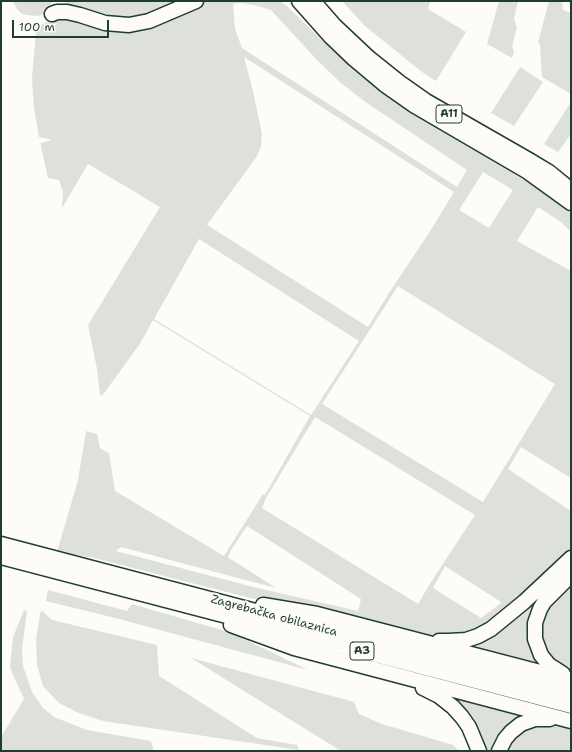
<!DOCTYPE html>
<html>
<head>
<meta charset="utf-8">
<style>
  body { margin:0 }
  #map { position:relative; width:572px; height:752px; overflow:hidden; background:#fdfcf7; font-family:"Shantell Sans",sans-serif }
  canvas { display:block }
  .frame { position:absolute; inset:0; border:2px solid #1f3d34; pointer-events:none }
  .scale { position:absolute; left:12px; top:20px; width:97px; height:18px; box-sizing:border-box; border:2px solid #1f3d34; border-top:0; padding-left:5px; font-size:12px; line-height:14px; white-space:nowrap; color:#1f3d34; -webkit-text-stroke:3px #fdfcf7; paint-order:stroke }
</style>
</head>
<body>
<div id="map">
<canvas width="572" height="752"></canvas>
<div class="frame"></div>
<div class="scale">100 m</div>
</div>
<script>
const g = document.querySelector('canvas').getContext('2d');
g.lineJoin = 'round';
function paint(path, color) {
  g.fillStyle = color;
  g.fill(path, 'evenodd');
}
function poly(rows) {
  const path = new Path2D();
  for (const r of rows) {
    path.moveTo(r[0], r[1]);
    for (let i = 2; i < r.length; i += 2) path.lineTo(r[i], r[i + 1]);
  }
  return path;
}
function stroke(path, color, width, dash) {
  g.strokeStyle = color;
  g.lineWidth = width;
  g.lineCap = dash ? 'butt' : 'round';
  g.setLineDash(dash || []);
  g.stroke(path);
}
function write(font, color, halo, rows, align = 'center') {
  g.font = font + ' "Shantell Sans",sans-serif';
  g.lineWidth = 4;
  g.setLineDash([]);
  g.textBaseline = 'middle';
  g.strokeStyle = halo;
  g.fillStyle = color;
  for (const [text, x, y, turn = 0] of rows) {
    g.save();
    g.translate(x, y);
    g.rotate((+turn || 0) * Math.PI / 180);
    g.textAlign = isNaN(turn) ? turn : align;
    if (halo) g.strokeText(text, 0, 0);
    g.fillText(text, 0, 0);
    g.restore();
  }
}
paint(poly([
  [13,1,53,1,47,11,42,15,35,16,22,14,17,9],
  [64,1,186,1,160,12,115,21,68,5],
  [206,1,279,1,286,5,332,50,380,91,423,120,490,159,549,196,571,214,571,232,561,222,538,207,517,241,571,271,571,478,521,447,508,469,571,511,571,553,487,628,444,638,431,636,374,621,302,607,250,598,94,558,57,552,78,480,86,431,97,434,100,448,109,453,115,491,224,556,263,494,265,495,310,416,153,320,139,345,102,396,100,395,97,369,88,325,160,207,88,164,62,208,63,192,59,180,48,178,41,146,41,143,52,140,39,137,34,108,32,78,36,32,39,26,53,18,161,20],
  [241,3,254,5,271,10,317,60,342,84,367,103,467,170,457,187,242,48,235,29,233,4],
  [244,57,454,192,429,233,389,293,368,327,207,225,257,156,261,147,262,134,252,87],
  [483,172,513,190,489,228,459,210],
  [199,239,359,341,311,415,154,319],
  [398,286,555,384,483,502,322,404],
  [315,417,475,515,431,582,418,604,262,508,266,498],
  [247,526,361,599,358,611,253,587,116,551,121,547,276,588,234,561,228,558,231,550],
  [445,566,501,602,501,603,481,618,433,588],
  [342,1,430,1,428,9,466,32,436,81,422,72,365,26],
  [499,1,518,1,514,19,517,27,512,46,514,51,512,58,487,44],
  [549,1,562,1,563,10,571,13,571,94,542,77,540,45,538,42],
  [520,67,543,82,514,126,491,113],
  [571,102,571,134,558,152,544,144],
  [571,562,571,570,534,614,549,670,453,645,475,641],
  [571,579,571,674,555,666,538,637,545,606],
  [48,590,127,611,132,604,232,633,308,670,119,619,46,601],
  [24,610,27,611,22,649,23,666,32,692,43,708,54,717,87,730,151,741,154,751,1,751,1,737,24,699,10,668,13,637],
  [41,610,52,620,157,645,159,676,257,738,297,745,299,750,103,721,79,713,59,703,43,686,37,665,36,639],
  [191,658,354,702,359,714,382,724,453,745,459,751,341,751],
  [432,688,534,715,495,751,482,751],
  [539,722,571,726,571,751,503,751,510,737]
]), '#dde0db');
const motorway = poly([
  [299,1,331,37,354,59,385,85,415,106,528,172,571,203],
  [313,1,335,26,369,58,399,82,426,101,529,160,549,172,571,190],
  [52,14,57,12,67,12,80,15,105,23,129,25,149,21,196,1],
  [1,544,571,694],
  [1,557,571,706],
  [263,605,317,614,571,680],
  [231,625,294,648,571,721],
  [439,641,449,641,466,640,478,636,491,629,524,602,571,558],
  [563,674,549,665,541,655,535,639,535,623,540,609,544,602,571,575],
  [423,688,439,696,453,707,462,717,469,727,479,751],
  [499,751,505,739,511,732,521,724,535,719,550,719]
]);
stroke(motorway, '#1f3d34', 17);
stroke(motorway, '#fdfcf7', 14);
for (const [x, y, w] of [
  [449,114,26],
  [362,651,24]
]) {
  const box = new Path2D();
  box.roundRect(x - w / 2, y - 9, w, 18, 3);
  g.fillStyle = '#fdfcf7';
  g.fill(box);
  stroke(box, '#1f3d34', 1);
}
write('bold 11px', '#1f3d34', null, [
  ["A11",449,114],
  ["A3",362,651]
]);
write('12px', '#1f3d34', '#fdfcf7', [
  ["Zagrebačka obilaznica",274,616,15]
]);
</script>
</body>
</html>
